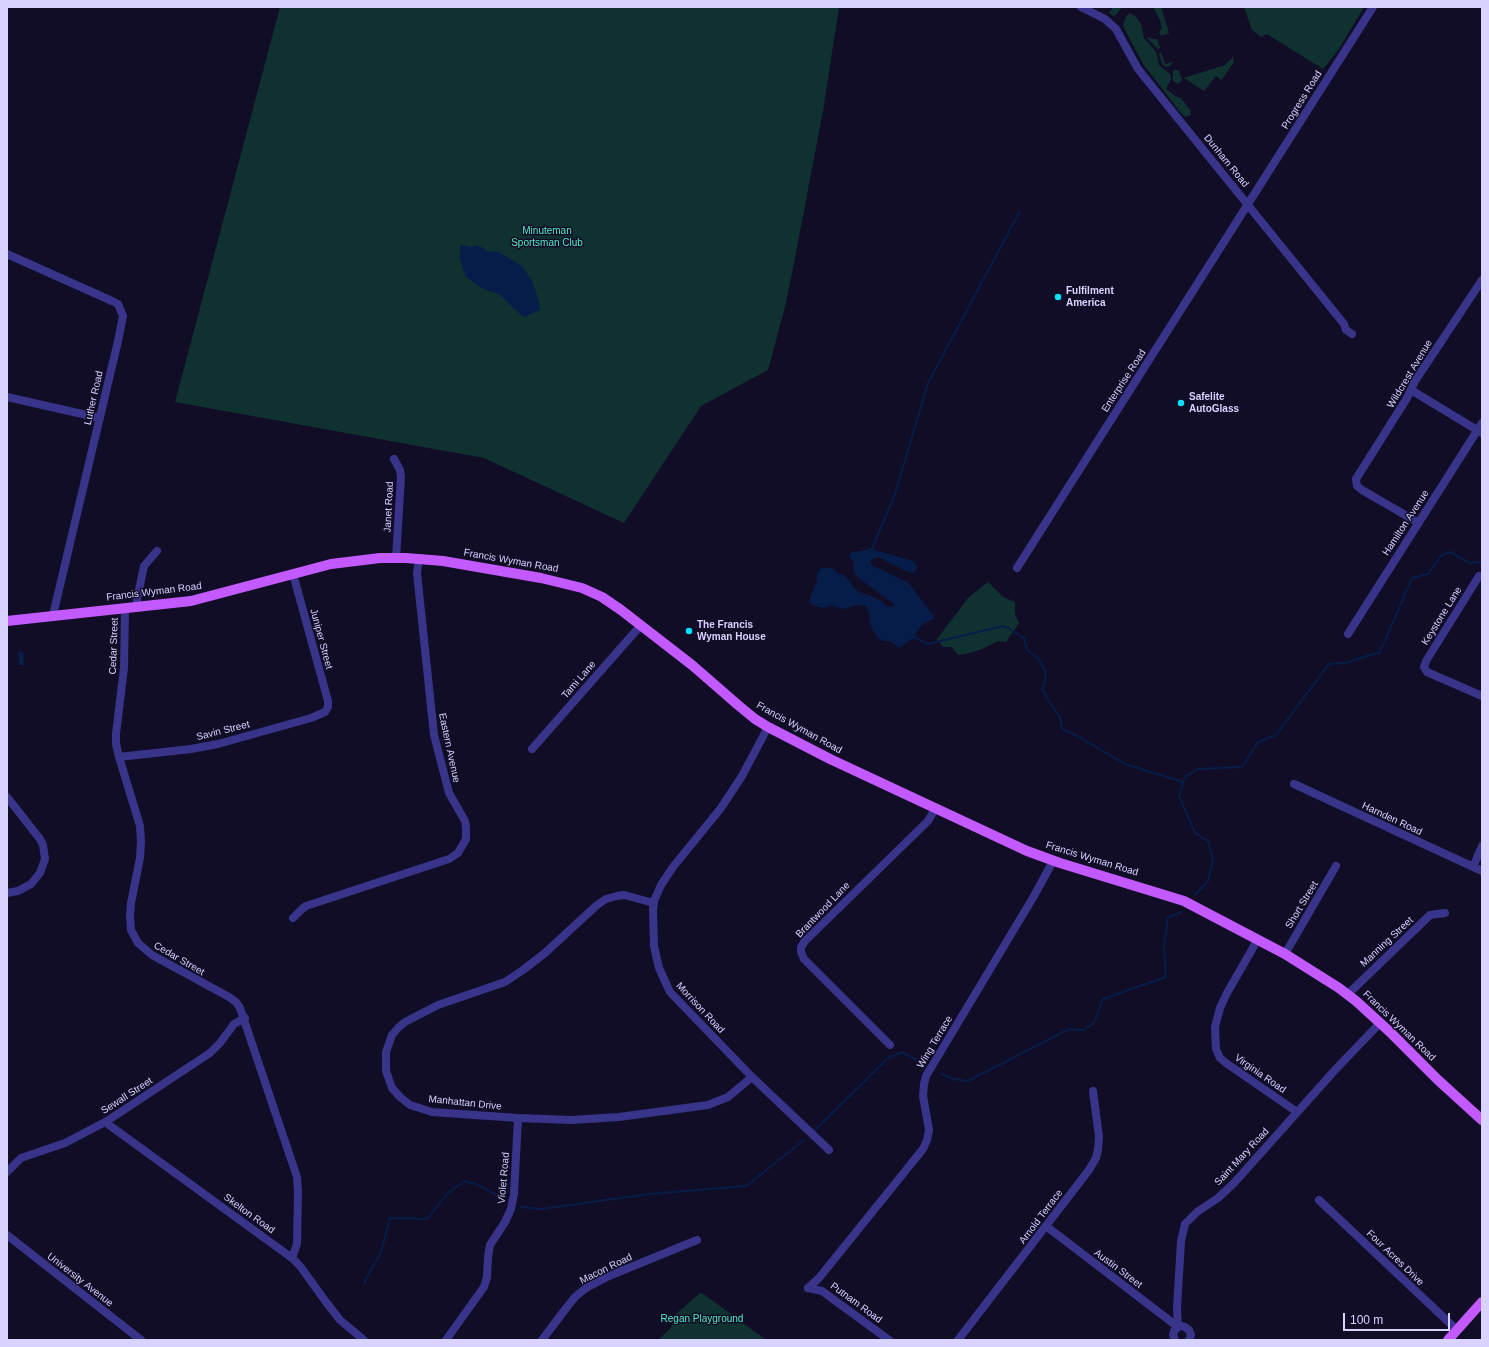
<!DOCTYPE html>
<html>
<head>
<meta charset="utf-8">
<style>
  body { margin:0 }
  #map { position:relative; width:1489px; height:1347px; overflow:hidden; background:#120d27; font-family:Helvetica,sans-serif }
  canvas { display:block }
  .frame { position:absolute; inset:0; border:8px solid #d8d3ff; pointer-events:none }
  .scale { position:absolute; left:1343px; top:1313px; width:107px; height:18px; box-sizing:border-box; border:2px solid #d8d3ff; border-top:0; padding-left:5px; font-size:12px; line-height:14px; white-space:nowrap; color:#d8d3ff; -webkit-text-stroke:3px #120d27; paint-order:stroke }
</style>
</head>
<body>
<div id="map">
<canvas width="1489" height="1347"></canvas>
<div class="frame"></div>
<div class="scale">100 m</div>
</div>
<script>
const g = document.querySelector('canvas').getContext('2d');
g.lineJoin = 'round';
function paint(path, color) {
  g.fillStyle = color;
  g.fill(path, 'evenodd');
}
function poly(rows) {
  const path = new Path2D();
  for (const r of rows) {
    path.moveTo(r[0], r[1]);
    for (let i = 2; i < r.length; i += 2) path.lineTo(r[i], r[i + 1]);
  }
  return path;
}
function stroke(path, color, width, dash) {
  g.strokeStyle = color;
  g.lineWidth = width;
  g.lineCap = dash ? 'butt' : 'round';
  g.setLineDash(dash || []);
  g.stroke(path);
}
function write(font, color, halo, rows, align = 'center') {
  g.font = font + ' Helvetica,sans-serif';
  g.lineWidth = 3;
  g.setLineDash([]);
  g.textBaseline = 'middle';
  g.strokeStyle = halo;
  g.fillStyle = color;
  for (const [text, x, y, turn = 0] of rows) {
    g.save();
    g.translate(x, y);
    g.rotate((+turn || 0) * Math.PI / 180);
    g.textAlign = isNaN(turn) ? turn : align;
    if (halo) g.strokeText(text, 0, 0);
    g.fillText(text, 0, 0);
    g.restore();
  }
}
paint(poly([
  [280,7,839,7,823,111,794,263,785,307,768,370,701,406,624,523,484,458,175,402],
  [1113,7,1122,7,1116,15,1113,16,1109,13],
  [1153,7,1161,7,1169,33,1161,36,1159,32,1162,29,1160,20],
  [1244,7,1364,7,1339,49,1323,69,1267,34,1261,37,1257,34,1252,30],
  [1130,13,1136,17,1141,24,1144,38,1156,52,1159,65,1170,74,1171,79,1166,89,1177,97,1181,98,1191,111,1191,115,1185,117,1181,113,1143,64,1123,26,1126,17],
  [1148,37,1153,39,1157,39,1160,48,1158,49,1147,38],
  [1161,52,1165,64,1173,62,1170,66,1166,67,1162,64,1159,53],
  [1233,57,1234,62,1223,78,1221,80,1217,76,1215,77,1204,91,1184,78,1225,65],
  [1175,69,1179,71,1182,80,1178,84,1173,81,1173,71],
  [988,582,1003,597,1015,602,1015,614,1019,623,1006,642,998,641,982,649,970,653,958,655,952,647,943,647,937,639,968,598],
  [700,1293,705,1295,766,1340,658,1340,671,1328,676,1314]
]), '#0f3231');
paint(poly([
  [460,245,471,247,476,245,483,248,489,252,497,251,522,266,531,279,539,301,540,310,524,317,513,308,500,295,481,288,466,277,460,260],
  [871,549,913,561,918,567,914,573,906,571,878,557,871,560,871,565,909,583,935,618,922,625,915,634,917,639,912,639,899,648,890,641,883,641,877,637,870,625,869,612,866,606,859,605,843,609,831,605,824,608,814,606,809,602,812,592,816,584,817,574,821,568,832,568,839,574,844,575,849,580,855,590,882,601,886,606,893,607,894,604,857,577,853,570,854,562,849,557,852,552],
  [18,652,23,652,24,665,19,665]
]), '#051d48');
stroke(poly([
  [871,551,895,494,928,383,1020,211],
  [916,638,928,644,1003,626,1008,628,1024,638,1027,650,1038,658,1046,673,1045,683,1042,689,1048,700,1060,717,1062,729,1076,735,1125,764,1183,782],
  [1195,895,1208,881,1213,860,1208,841,1195,833,1179,796,1185,777,1198,769,1242,767,1258,742,1276,735,1329,664,1345,663,1380,652,1412,578,1428,574,1441,556,1450,552,1470,563,1482,562],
  [942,1074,953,1079,968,1081,1069,1029,1084,1030,1094,1023,1103,999,1166,977,1164,945,1168,917,1182,912],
  [814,1131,888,1058,902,1052,926,1065],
  [521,1207,541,1209,650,1194,746,1186,804,1140],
  [364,1283,381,1252,390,1218,427,1219,447,1194,464,1181,476,1184,504,1199]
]), '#051d48', 2);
stroke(poly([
  [1081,7,1105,19,1116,29,1138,69,1344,324,1346,330,1352,334],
  [7,254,112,301,118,304,123,316,118,341,53,615],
  [1411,390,1482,433],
  [7,397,100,418],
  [394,459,400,470,401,477,396,558],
  [1419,523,1362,490,1357,486,1356,479,1407,398,1415,381,1482,280],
  [1017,568,1373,7],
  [1479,576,1426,661,1424,667,1427,672,1482,696],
  [137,607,137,599,144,566,157,551],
  [125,608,124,668,116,734,116,744,119,757,140,826,141,842,140,858,131,903,130,916,131,930,138,943,152,955,229,997,236,1002,240,1008,297,1177,298,1192,297,1244,292,1258],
  [1348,634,1482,423],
  [768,727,742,776,721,808,673,867,661,885,654,901,653,910,654,946,659,968,670,992,752,1077,829,1150],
  [532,749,641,625],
  [119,757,191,749,218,744,311,718,325,712,328,707,328,701,293,574],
  [1294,784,1482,871],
  [7,797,40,839,43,845,45,859,40,873,31,884,18,891,7,893],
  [1473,867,1482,846],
  [654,903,624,895,617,896,606,899,597,905,545,953,523,970,505,982,438,1005,405,1022,398,1028,392,1035,386,1052,386,1071,392,1088,400,1097,410,1105,432,1112,518,1118,571,1120,619,1117,708,1105,728,1097,752,1077],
  [293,918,302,909,306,906,449,859,458,853,466,839,466,827,465,821,449,793,434,735,417,573,419,558],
  [1258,939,1227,993,1220,1008,1215,1027,1216,1049,1220,1058,1226,1063,1297,1112],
  [1285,954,1336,866],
  [1348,994,1430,915,1445,913],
  [890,1045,804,959,801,952,801,947,805,941,928,821,935,809],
  [105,1122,292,1258,300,1266,326,1302,340,1320,364,1340],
  [7,1172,21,1158,65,1143,107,1121,210,1053,220,1043,234,1024,245,1018],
  [1319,1200,1457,1330],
  [1046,1226,1178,1327],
  [7,1235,141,1340],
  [808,1288,819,1278,923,1149,927,1140,929,1130,923,1096,924,1084,926,1076,1034,896,1053,861],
  [808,1288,822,1291,889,1340],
  [1178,1327,1177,1309,1181,1241,1185,1224,1197,1212,1218,1198,1234,1183,1335,1070,1380,1023],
  [446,1340,484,1287,487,1277,488,1257,490,1245,505,1222,511,1209,514,1194,518,1118],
  [542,1340,567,1307,575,1297,586,1288,609,1276,697,1240],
  [958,1340,1089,1170,1096,1158,1098,1150,1099,1137,1093,1091],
  [1175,1340,1173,1335,1174,1331,1178,1327,1182,1326,1185,1327,1189,1330,1191,1335,1189,1340]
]), '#38348a', 8);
stroke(poly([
  [7,621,191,601,331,564,380,558,406,558,443,561,541,578,582,588,602,597,621,610,692,665,738,705,755,719,768,727,830,759,1027,851,1060,863,1184,901,1285,954,1339,988,1356,1001,1390,1032,1438,1080,1482,1120],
  [1448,1340,1482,1302]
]), '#c35aff', 10);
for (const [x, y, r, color] of [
  [1058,297,4,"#00e2fe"],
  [1181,403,4,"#00e2fe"],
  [689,631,4,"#00e2fe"]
]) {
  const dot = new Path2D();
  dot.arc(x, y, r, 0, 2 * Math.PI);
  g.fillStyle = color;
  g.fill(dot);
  stroke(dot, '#120d27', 1.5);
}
write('10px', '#d8d3ff', '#120d27', [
  ["Progress Road",1302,100,-58],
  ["Dunham Road",1226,161,51],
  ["Wildcrest Avenue",1410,374,-59],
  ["Enterprise Road",1124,381,-57],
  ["Luther Road",94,398,-77],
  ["Janet Road",389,507,-87],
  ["Hamilton Avenue",1406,523,-57],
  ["Francis Wyman Road",511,561,10],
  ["Francis Wyman Road",154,592,-7],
  ["Keystone Lane",1442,616,-58],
  ["Juniper Street",321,639,75],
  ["Cedar Street",114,646,-88],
  ["Tami Lane",579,680,-49],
  ["Francis Wyman Road",799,728,29],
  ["Savin Street",223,731,-14],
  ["Eastern Avenue",449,748,78],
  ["Harnden Road",1392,819,25],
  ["Francis Wyman Road",1092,859,17],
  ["Short Street",1302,905,-59],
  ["Brantwood Lane",823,910,-46],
  ["Manning Street",1387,942,-43],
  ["Cedar Street",179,959,30],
  ["Morrison Road",700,1008,47],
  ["Francis Wyman Road",1399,1026,44],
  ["Wing Terrace",935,1042,-59],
  ["Virginia Road",1260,1074,35],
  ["Sewall Street",127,1096,-33],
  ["Manhattan Drive",465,1103,6],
  ["Saint Mary Road",1242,1157,-47],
  ["Violet Road",504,1178,-85],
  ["Skelton Road",249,1214,36],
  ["Arnold Terrace",1041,1217,-53],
  ["Four Acres Drive",1395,1258,44],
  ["Macon Road",606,1269,-26],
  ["Austin Street",1118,1269,37],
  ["University Avenue",80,1280,38],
  ["Putnam Road",856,1303,36]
]);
write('10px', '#54eac6', '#120d27', [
  ["Minuteman",547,231],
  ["Sportsman Club",547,243],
  ["Regan Playground",702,1319]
]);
write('bold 10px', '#d8d3ff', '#120d27', [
  ["Fulfilment",1066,291],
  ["America",1066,303],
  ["Safelite",1189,397],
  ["AutoGlass",1189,409],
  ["The Francis",697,625],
  ["Wyman House",697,637]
], 'left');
</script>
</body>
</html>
